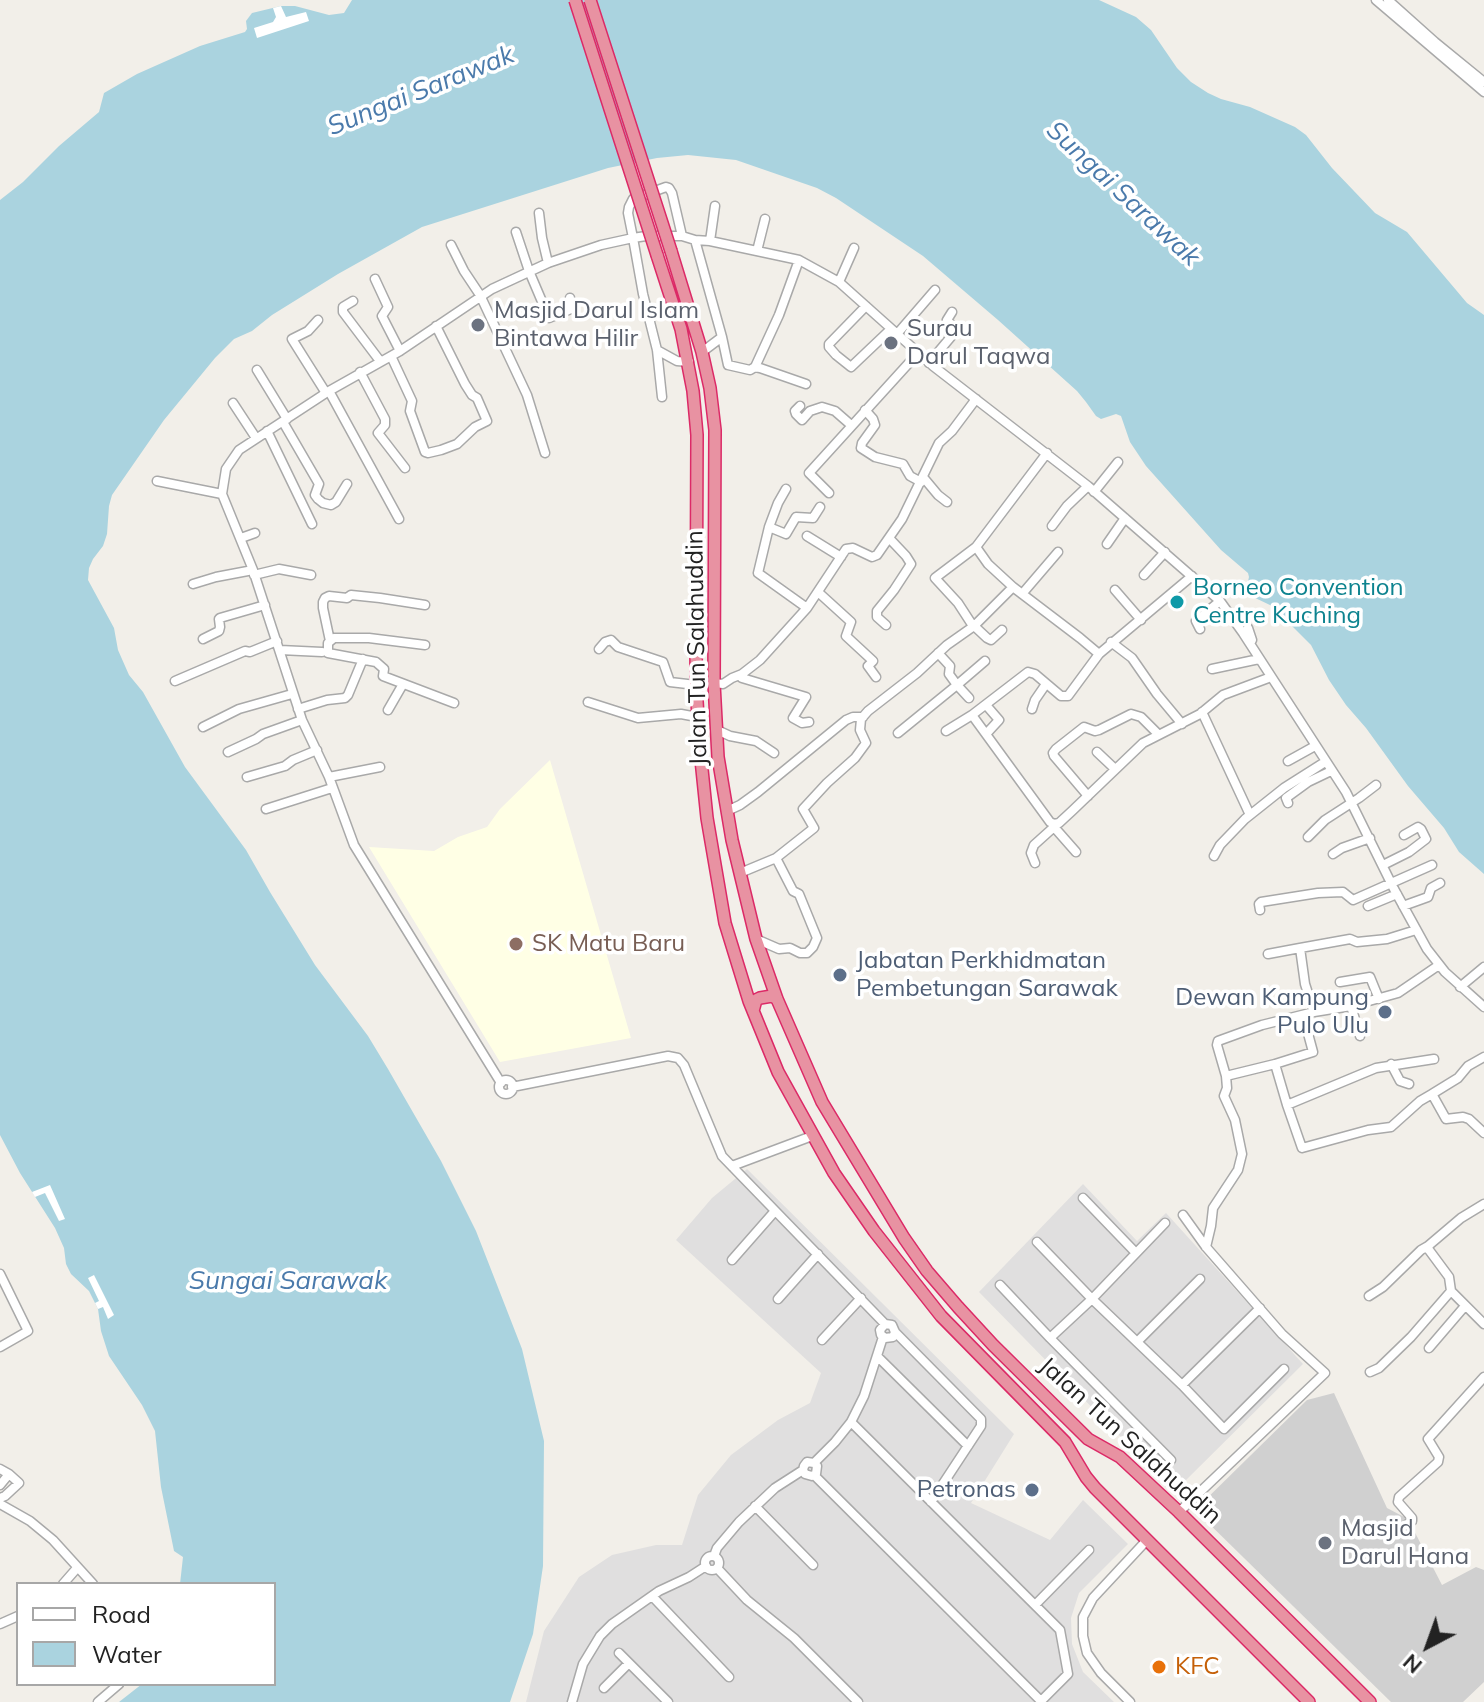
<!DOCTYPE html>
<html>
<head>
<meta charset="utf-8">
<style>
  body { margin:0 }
  #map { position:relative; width:1484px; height:1702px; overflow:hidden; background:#f2efe9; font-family:Mulish,sans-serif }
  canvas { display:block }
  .legend { position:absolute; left:16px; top:1582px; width:260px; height:104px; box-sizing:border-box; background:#fff; border:2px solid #a7a7a7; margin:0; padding:10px 14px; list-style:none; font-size:24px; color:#222 }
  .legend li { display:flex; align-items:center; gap:16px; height:40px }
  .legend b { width:40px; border:2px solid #a7a7a7 }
  .north { position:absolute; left:1388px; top:1606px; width:80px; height:80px; -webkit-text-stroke:6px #fff; paint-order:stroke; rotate:221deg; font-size:22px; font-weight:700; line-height:32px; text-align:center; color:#222 }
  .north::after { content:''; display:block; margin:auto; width:28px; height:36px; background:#222; clip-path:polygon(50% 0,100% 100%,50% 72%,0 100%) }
</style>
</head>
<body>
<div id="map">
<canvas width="1484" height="1702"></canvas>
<ul class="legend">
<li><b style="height:10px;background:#fff"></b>Road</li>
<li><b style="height:22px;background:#aad3df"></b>Water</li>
</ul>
<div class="north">N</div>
</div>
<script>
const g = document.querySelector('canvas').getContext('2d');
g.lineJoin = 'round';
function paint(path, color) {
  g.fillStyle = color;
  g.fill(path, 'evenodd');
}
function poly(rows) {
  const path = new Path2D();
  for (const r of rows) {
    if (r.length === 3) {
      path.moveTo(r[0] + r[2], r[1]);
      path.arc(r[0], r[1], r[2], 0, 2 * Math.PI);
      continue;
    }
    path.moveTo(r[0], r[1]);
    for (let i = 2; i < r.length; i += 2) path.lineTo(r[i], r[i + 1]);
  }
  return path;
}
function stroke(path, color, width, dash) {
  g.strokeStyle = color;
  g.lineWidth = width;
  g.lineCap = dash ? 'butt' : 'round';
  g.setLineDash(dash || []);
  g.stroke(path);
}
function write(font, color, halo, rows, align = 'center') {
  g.font = font + ' Mulish,sans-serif';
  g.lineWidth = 7;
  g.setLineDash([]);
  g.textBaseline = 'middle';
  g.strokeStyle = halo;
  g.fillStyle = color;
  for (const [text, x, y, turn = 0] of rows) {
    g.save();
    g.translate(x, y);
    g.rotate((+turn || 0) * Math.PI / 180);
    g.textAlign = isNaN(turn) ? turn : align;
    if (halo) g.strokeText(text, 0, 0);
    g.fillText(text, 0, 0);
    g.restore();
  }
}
paint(poly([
  [747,1169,1014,1434,971,1503,1050,1540,1083,1500,1128,1544,1079,1593,1071,1618,1072,1644,1083,1672,1114,1702,526,1702,544,1631,579,1577,612,1555,656,1545,682,1545,698,1495,731,1455,778,1420,810,1403,821,1373,676,1240,712,1198],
  [1083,1184,1137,1241,1166,1213,1303,1364,1181,1485,1159,1476,979,1292]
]), '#e0dfdf');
paint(poly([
  [550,760,631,1038,500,1062,369,847,434,851,458,837,487,827,500,809]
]), '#ffffe5');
paint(poly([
  [1334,1393,1387,1508,1408,1519,1442,1585,1476,1567,1484,1570,1484,1682,1463,1702,1391,1702,1195,1510,1307,1400]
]), '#d0d0d0');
paint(poly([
  [352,0,1099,0,1136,17,1151,30,1177,68,1191,82,1208,93,1221,99,1250,107,1295,127,1306,135,1332,168,1375,213,1407,232,1467,303,1484,315,1484,874,1459,852,1444,828,1408,786,1366,728,1346,705,1329,680,1311,645,1272,606,1249,595,1246,590,1249,577,1248,573,1221,550,1146,466,1130,442,1121,416,1116,414,1101,419,1096,416,1086,402,1077,391,998,320,923,256,836,198,817,188,736,160,688,155,657,158,608,168,422,227,338,274,272,315,252,331,234,339,215,358,164,420,112,495,109,506,107,534,103,546,93,559,89,568,88,580,114,628,118,650,129,675,143,692,185,767,246,850,270,892,315,965,368,1036,388,1069,441,1161,476,1231,522,1349,544,1441,543,1566,533,1634,510,1702,119,1702,142,1684,274,1684,274,1584,180,1584,183,1557,174,1551,173,1546,161,1487,155,1431,142,1405,109,1356,101,1331,98,1309,89,1291,71,1274,66,1264,64,1248,55,1228,20,1173,0,1135,0,200,23,182,59,146,99,112,104,93,137,74,200,46,245,32,247,29,246,21,252,13,281,6,295,6,329,15,344,13]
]), '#aad3df');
paint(poly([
  [281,6,286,17,306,12,309,21,257,38,254,28,273,22,276,17,273,8],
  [50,1185,65,1219,59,1221,45,1193,35,1197,32,1192],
  [94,1275,114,1315,108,1319,103,1307,98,1309,95,1303,99,1301,88,1278]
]), '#fff');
const minor = poly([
  [1376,0,1484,92],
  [1388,0,1435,42,1484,82],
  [539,213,542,238,548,263],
  [516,232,529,271,549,318,571,309,570,298],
  [682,236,672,193,669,188,666,187,633,199,629,207,628,213,633,238,646,236,682,236,695,240],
  [710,241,715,206],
  [451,245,464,271,480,295,527,395,545,453],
  [757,251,765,219],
  [375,279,388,307,382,316,400,351],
  [839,282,854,248],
  [353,301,343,307,343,312,380,361],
  [866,306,829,344,829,347,836,355,851,367,891,329],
  [318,320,308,331,292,339,326,393],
  [897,334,935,290],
  [722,337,728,365,750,370,755,367,760,368,806,384],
  [657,350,677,361,689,362],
  [702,352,722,337,695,240,710,241,799,260,839,282,933,366,1088,486,1220,601,1243,633,1346,792,1394,889,1427,949,1445,972,1484,1007],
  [391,356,412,401,410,411,425,452,428,453,441,450,457,444,475,427,487,421,477,398,472,395,465,384,436,326],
  [929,363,955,332,956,330,947,320,952,312],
  [755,367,779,315,799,260],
  [257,370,287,419],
  [360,372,385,419,385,425,378,433,405,468],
  [329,391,399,519],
  [233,403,256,438],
  [800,406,795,411,796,414,802,420,810,411,822,407,835,411,851,425],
  [865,410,873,419,875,425,862,443,861,448,875,457,903,464,910,476,921,482],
  [283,422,319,484,315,495,318,499,323,503,331,505,336,502,347,484],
  [267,431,312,524],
  [923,477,938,495,947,502],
  [157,481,222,494],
  [786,489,778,503,769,527,758,573,807,608],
  [1094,492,1118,462],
  [829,493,809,473,918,353],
  [1052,526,1067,506,1088,486],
  [769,527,786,534,796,517,813,518,820,507],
  [807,536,841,557],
  [241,538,255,533],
  [1107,544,1125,518],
  [976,547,988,564,1013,587,1080,638,1099,654,1068,696,1061,696,1035,674,1028,672,972,715,1050,822,1054,824,1059,823,1072,811,1143,743,1200,714,1223,695,1271,677],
  [254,575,279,569,311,575],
  [1144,575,1165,552],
  [193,584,216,577,253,570],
  [1115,590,1141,620],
  [818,592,851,622,846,636,873,661,868,666,876,677],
  [1022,594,1058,552],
  [886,625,877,617,877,611,894,590,911,564,906,556,889,538],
  [1248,628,1252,640,1250,643],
  [1200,629,1196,621,1220,601],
  [1002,630,991,640,987,638,971,623,958,603,935,578,976,547,1047,453],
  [203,639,219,631,220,627,219,619,220,618,265,605],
  [330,641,323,608,323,602,325,598,329,596,347,598,351,595,380,598,425,605],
  [1111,642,1132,658,1157,694,1182,724],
  [425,645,369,638,334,638,328,643,328,653,376,662,384,669,383,676,454,703],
  [599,649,605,642,611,640,618,647,663,662,670,682,696,685],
  [280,650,322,652],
  [938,653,950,666,949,674,957,685,985,661],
  [1099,654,1192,576],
  [1212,669,1259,659],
  [742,674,742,678,806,697,793,718,802,723,809,722],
  [175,681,245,651,250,652,277,641],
  [714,683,723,684,732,678,742,674,760,660,807,608,846,549,853,548,872,557,877,555,902,519,939,443,952,431,976,399],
  [588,702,638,718,681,714,697,717],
  [986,705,999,720,987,733],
  [298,709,327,700,345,698,348,695,363,659],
  [1032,709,1035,700,1046,684],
  [388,710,403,684],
  [1202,712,1250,815],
  [203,727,239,709,292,694],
  [717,730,730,736,756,741,774,753],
  [946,731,972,715],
  [898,733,957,685,969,698],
  [228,752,256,739,263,734,302,720],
  [1097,752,1115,769],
  [1288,761,1315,746],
  [247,777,285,766,293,760,317,750],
  [329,777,380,767],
  [1088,796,1054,756,1053,753,1056,749,1084,727,1095,731,1099,730,1131,714,1141,717,1158,734],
  [1288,803,1286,798,1308,782,1331,771],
  [266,809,332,788],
  [727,811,740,805,758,792,846,720,853,717,863,717],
  [1054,827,1076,852],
  [1308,837,1325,820,1359,798,1376,785],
  [1333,854,1342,848,1370,838],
  [1214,856,1220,845,1245,819,1284,788,1325,762],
  [1035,863,1031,853,1034,845,1054,827,1054,824],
  [1383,865,1409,852,1426,839,1421,829,1418,827,1404,835],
  [740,873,776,858,814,828,803,809,827,783,855,758,866,743,860,730,861,719,868,711,917,673,947,645,974,626,1013,587],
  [1368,906,1397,894],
  [1403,906,1428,897,1431,888,1440,883],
  [1260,910,1259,904,1261,902,1318,893,1343,892,1353,900,1432,865],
  [756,939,779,949,790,948,800,953,807,953,813,947,817,938,799,894,793,891,776,858],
  [1268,954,1300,948],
  [1340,982,1370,977,1379,999],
  [1460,987,1484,967],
  [1351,1006,1360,1036],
  [1314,1012,1305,984,1300,948,1350,939,1357,942,1387,939,1416,930],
  [1303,1015,1313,1052,1275,1064,1287,1105,1302,1148,1368,1130,1391,1127,1420,1101,1432,1094],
  [1484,1057,1468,1066,1458,1078,1432,1094,1446,1119,1463,1117,1469,1119,1484,1133],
  [1391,1064,1400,1081,1409,1084],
  [1226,1076,1275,1064],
  [506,1087,7],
  [501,1083,354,845,329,777,302,720,253,570,222,494,226,469,239,450,329,391,400,351,492,289,548,263,601,245,633,238,643,294,657,350,662,397],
  [512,1087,668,1056,678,1058,684,1065,722,1156,885,1324],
  [1287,1105,1376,1068,1434,1059],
  [732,1166,812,1136],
  [1083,1198,1136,1253],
  [1484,1204,1461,1218,1428,1246,1429,1250,1449,1277,1451,1291,1484,1324],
  [1037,1242,1092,1299,1182,1385,1224,1429,1284,1369],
  [1206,1247,1211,1226,1213,1208,1238,1170,1242,1154,1235,1120,1224,1096,1227,1088,1226,1076,1217,1045,1218,1041,1262,1025,1314,1012,1351,1006,1398,993,1439,965],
  [732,1260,775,1211],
  [0,1274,28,1331,0,1347],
  [1000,1285,1050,1338,1171,1460],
  [1369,1296,1383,1287,1421,1250,1428,1246],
  [778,1299,818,1254],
  [895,1332,893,1337,885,1338,881,1335,880,1330,885,1324,892,1325,895,1332,981,1419,981,1426,931,1502],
  [1050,1338,1092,1299,1165,1223],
  [822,1340,861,1298],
  [1137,1342,1200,1279],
  [1429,1348,1465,1306],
  [877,1356,968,1446],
  [1370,1372,1379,1368,1411,1337,1451,1291],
  [1182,1385,1260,1308],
  [851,1422,1060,1630,1068,1674,1040,1702],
  [814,1463,835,1442,851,1422,864,1396,883,1337],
  [0,1469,9,1474,19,1483,5,1496,0,1498],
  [814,1475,1041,1701],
  [0,1485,9,1474],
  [0,1504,30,1521,53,1540,93,1584],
  [755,1506,813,1565],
  [1179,1512,1325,1373,1282,1334,1206,1247,1183,1215],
  [1406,1525,1412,1521,1412,1518,1398,1502,1399,1497,1438,1462,1439,1457,1428,1439,1484,1377],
  [712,1563,7],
  [714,1556,717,1548,739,1522,775,1488,803,1470,804,1466,807,1462,814,1463,817,1466,816,1474,812,1476,805,1474,803,1470],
  [717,1568,747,1600,794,1638,858,1702],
  [63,1584,77,1568],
  [652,1596,729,1677],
  [1035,1605,1089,1550],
  [0,1624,18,1616],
  [619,1653,668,1702],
  [604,1688,629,1663],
  [98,1702,119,1684],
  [572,1702,583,1664,600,1636,612,1624,659,1591,689,1577,706,1566],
  [1130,1702,1101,1673,1087,1653,1083,1636,1083,1617,1093,1598,1147,1540]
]);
const highway = poly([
  [671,251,702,352,710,388,715,430,714,683,718,757,732,840,756,939,777,999,822,1102,904,1238,927,1271,958,1307,993,1345,1088,1439,1120,1457,1179,1512,1370,1702],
  [657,255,681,329,693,391,697,435,696,685,700,750,707,818,725,923,749,1001,778,1072,834,1173,874,1231,941,1316,1065,1442,1086,1477,1095,1488,1309,1702],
  [753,1011,756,1000,760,998,772,996,777,999]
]);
stroke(minor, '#a9a9a9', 11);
stroke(highway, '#dc2a67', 14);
stroke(minor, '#fff', 8);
stroke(highway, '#e892a2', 11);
const highwayBridge = poly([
  [575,0,657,255],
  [590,0,671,251]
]);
stroke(highwayBridge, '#dc2a67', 14, []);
stroke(highwayBridge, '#e892a2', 11);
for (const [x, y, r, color] of [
  [478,325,8,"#6b7280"],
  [891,343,8,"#6b7280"],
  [1177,602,8,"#0f9aa8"],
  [516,944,8,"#8d6e63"],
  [840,975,8,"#5c6f8a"],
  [1385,1012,8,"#5c6f8a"],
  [1032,1490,8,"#5c6f8a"],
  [1325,1543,8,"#6b7280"],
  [1159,1667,8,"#e8710a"]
]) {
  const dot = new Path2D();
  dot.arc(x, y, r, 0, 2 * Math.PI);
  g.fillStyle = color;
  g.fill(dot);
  stroke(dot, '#fff', 3);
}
write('24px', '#5b616d', '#fff', [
  ["Masjid Darul Islam",494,311],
  ["Bintawa Hilir",494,339],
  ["Surau",907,329],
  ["Darul Taqwa",907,357],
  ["Masjid",1341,1529],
  ["Darul Hana",1341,1557]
], 'left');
write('24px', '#0d838f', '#fff', [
  ["Borneo Convention",1193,588],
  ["Centre Kuching",1193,616]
], 'left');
write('24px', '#222', '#fff', [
  ["Jalan Tun Salahuddin",697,648,-91],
  ["Jalan Tun Salahuddin",1130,1441,42]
]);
write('24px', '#785e54', '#fff', [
  ["SK Matu Baru",532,944]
], 'left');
write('24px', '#4e5e75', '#fff', [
  ["Jabatan Perkhidmatan",856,961,"left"],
  ["Pembetungan Sarawak",856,989,"left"],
  ["Dewan Kampung",1369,998],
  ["Pulo Ulu",1369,1026],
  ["Petronas",1016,1490]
], 'right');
write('24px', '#c56008', '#fff', [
  ["KFC",1175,1667]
], 'left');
write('italic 26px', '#4a7aab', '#fff', [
  ["Sungai Sarawak",421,91,-22],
  ["Sungai Sarawak",1123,194,43],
  ["Sungai Sarawak",288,1281]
]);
</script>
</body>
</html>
